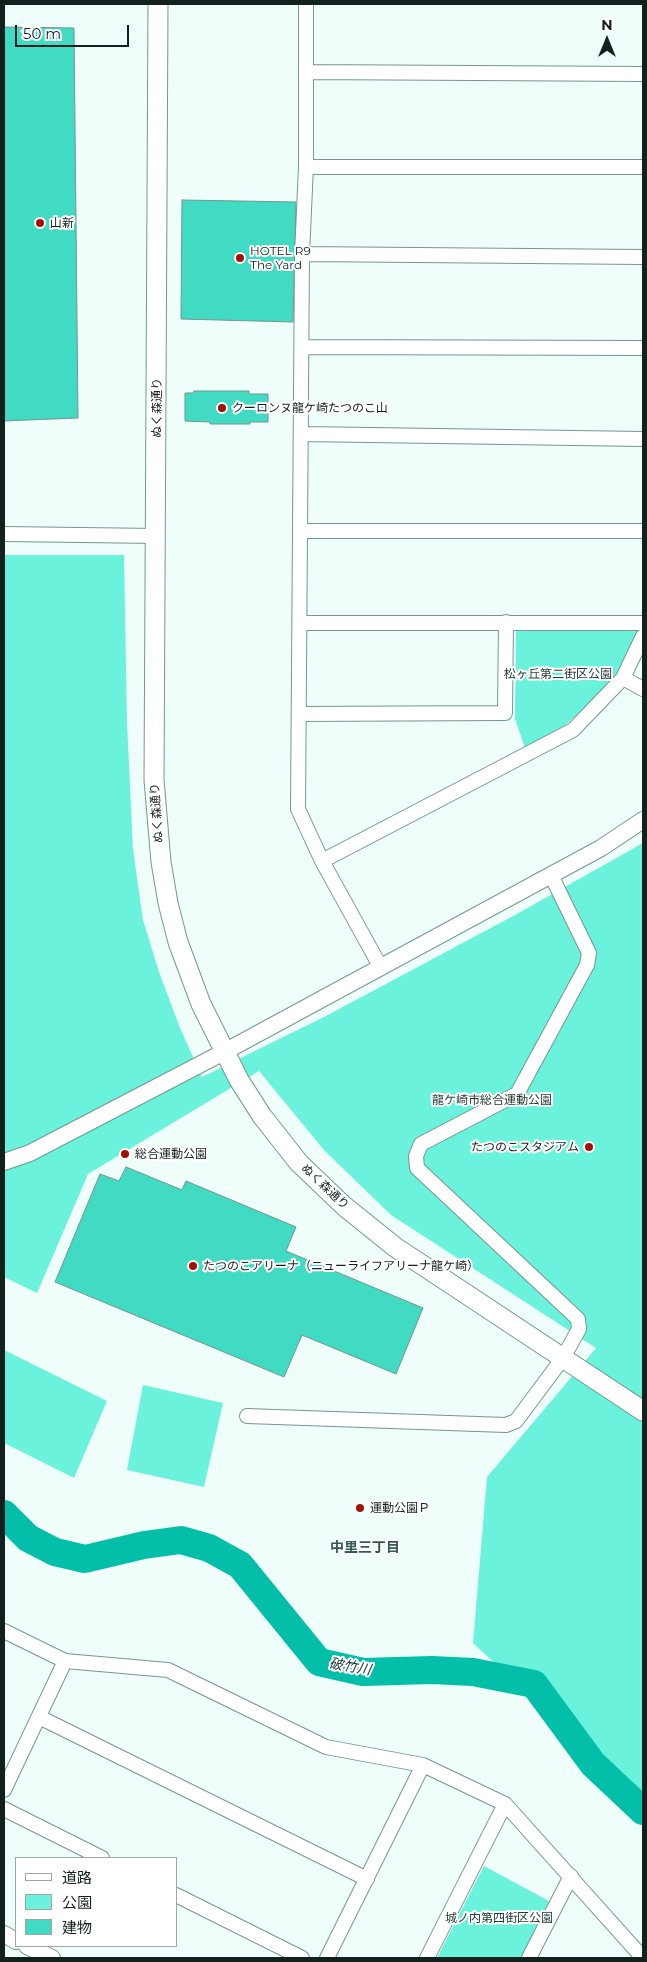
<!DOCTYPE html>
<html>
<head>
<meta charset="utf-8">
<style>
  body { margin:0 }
  #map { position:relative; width:647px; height:1962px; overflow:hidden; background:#effefa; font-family:Montserrat,"Noto Sans JP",sans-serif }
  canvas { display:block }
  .frame { position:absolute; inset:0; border:5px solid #13211e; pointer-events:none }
  .legend { position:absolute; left:15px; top:1857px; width:162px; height:90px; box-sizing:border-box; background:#fff; border:1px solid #a1a6a5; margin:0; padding:6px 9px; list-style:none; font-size:15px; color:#13211e }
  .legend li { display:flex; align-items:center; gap:10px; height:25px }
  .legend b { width:25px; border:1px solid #a1a6a5 }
  .north { position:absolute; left:582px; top:15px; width:50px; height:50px; -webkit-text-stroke:4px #fff; paint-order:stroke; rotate:0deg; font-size:14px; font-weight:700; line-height:20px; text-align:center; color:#13211e }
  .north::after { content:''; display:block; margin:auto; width:18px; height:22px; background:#13211e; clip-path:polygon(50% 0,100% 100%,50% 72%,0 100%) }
  .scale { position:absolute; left:15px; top:25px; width:114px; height:22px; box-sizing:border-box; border:2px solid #13211e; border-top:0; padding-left:6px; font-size:15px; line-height:18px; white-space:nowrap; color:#13211e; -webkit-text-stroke:4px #fff; paint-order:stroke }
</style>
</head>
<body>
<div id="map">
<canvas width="647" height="1962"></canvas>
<div class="frame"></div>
<ul class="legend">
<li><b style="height:6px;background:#fff"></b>道路</li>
<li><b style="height:14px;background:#6af2dc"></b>公園</li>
<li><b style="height:14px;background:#41dac3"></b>建物</li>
</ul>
<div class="north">N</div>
<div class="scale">50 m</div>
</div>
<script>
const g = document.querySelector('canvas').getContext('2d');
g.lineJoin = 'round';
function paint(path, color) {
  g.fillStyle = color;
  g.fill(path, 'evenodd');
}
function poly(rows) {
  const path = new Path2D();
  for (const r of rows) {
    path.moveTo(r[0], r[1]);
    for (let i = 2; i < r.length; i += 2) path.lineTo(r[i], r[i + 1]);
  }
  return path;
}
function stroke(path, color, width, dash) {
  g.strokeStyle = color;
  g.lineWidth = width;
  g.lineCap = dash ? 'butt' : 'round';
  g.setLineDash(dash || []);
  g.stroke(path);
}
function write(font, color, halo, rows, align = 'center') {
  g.font = font + ' Montserrat,"Noto Sans JP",sans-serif';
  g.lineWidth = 4;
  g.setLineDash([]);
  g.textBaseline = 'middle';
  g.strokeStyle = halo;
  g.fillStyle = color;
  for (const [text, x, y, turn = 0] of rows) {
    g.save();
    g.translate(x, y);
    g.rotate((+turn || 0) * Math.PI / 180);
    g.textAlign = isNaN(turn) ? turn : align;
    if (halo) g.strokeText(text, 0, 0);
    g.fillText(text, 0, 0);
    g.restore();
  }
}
paint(poly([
  [4,555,124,555,127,722,133,850,143,920,160,975,180,1028,202,1077,326,1016,515,915,643,843,643,1801,473,1643,487,1477,596,1348,391,1215,324,1150,259,1071,88,1174,37,1293,4,1277],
  [516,630,639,630,619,671,596,698,564,726,525,748,515,719],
  [4,1350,107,1401,74,1478,4,1443],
  [143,1385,223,1403,204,1487,127,1470],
  [484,1866,549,1901,521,1958,437,1958]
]), '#6af2dc');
stroke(poly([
  [4,1514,28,1538,55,1552,85,1559,144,1545,181,1540,209,1548,240,1565,319,1662,363,1672,432,1670,473,1672,534,1684,593,1764,643,1811]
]), '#03bea8', 28);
const building = poly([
  [4,27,74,28,78,418,4,421,4,27],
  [182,200,296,202,293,322,181,319,182,200],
  [194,391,249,391,249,394,268,394,268,422,250,422,250,424,210,424,210,422,185,421,185,393,194,393,194,391],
  [126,1167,182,1190,186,1181,296,1227,286,1251,423,1308,396,1374,302,1335,284,1377,55,1282,100,1174,119,1181,126,1167]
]);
paint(building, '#41dac3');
stroke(building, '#72968f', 1);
const minor = poly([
  [306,4,306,167,302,254,298,809,322,861,380,966],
  [306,72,643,74],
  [306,167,643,167],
  [302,254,643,257],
  [302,347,643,348],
  [302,434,643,439],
  [301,531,643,531],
  [4,534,157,536],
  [300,623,643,623],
  [623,678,643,689],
  [299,714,505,713,506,622],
  [322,861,573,730,623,678,643,636],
  [247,1416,506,1425,516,1421,563,1358,579,1329,578,1319,417,1168,416,1156,421,1144,517,1094,587,965,589,953,551,875],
  [4,1631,65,1661,168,1670,326,1747,423,1765,505,1804,643,1958],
  [39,1717,367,1879],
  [4,1790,65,1661],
  [4,1809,102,1858],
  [176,1895,302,1958],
  [327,1958,423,1765],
  [427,1958,505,1804],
  [529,1958,571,1876]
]);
const tertiary = poly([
  [4,1162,30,1153,224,1052,601,848,643,820],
  [4,1934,16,1941],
  [27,1946,52,1958]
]);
const secondary = poly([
  [158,4,154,780,161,862,168,903,178,942,201,1004,239,1080,262,1116,299,1163,344,1206,395,1247,643,1411]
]);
stroke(minor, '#749790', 16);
stroke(tertiary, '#749790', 18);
stroke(secondary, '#749790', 21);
stroke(minor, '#fff', 14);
stroke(tertiary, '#fff', 16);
stroke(secondary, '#fff', 19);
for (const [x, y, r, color] of [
  [40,223,5,"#a41000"],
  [240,258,5,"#a41000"],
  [222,408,5,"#a41000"],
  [589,1147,5,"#a41000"],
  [125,1154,5,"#a41000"],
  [193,1266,5,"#a41000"],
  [360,1508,5,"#a41000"]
]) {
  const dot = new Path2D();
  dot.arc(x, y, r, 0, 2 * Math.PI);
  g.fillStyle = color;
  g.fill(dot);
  stroke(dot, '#fff', 2);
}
write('12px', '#13211e', '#fff', [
  ["山新",50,223],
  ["HOTEL R9",250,251],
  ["The Yard",250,265],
  ["クーロンヌ龍ケ崎たつのこ山",232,408],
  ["たつのこスタジアム",579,1147,"right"],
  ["総合運動公園",135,1154],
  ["たつのこアリーナ（ニューライフアリーナ龍ケ崎）",203,1266],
  ["運動公園Ｐ",370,1508]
], 'left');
write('12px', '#13211e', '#fff', [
  ["ぬく森通り",157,408,-90],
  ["ぬく森通り",157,813,-94],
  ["ぬく森通り",325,1187,43]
]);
write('12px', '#1f3733', '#fff', [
  ["松ヶ丘第二街区公園",558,674],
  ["龍ケ崎市総合運動公園",492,1100],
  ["城ノ内第四街区公園",499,1918]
]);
write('bold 14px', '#365852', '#fff', [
  ["中里三丁目",365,1548]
]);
write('italic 14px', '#1b332f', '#fff', [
  ["破竹川",350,1667,10]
]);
</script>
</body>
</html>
